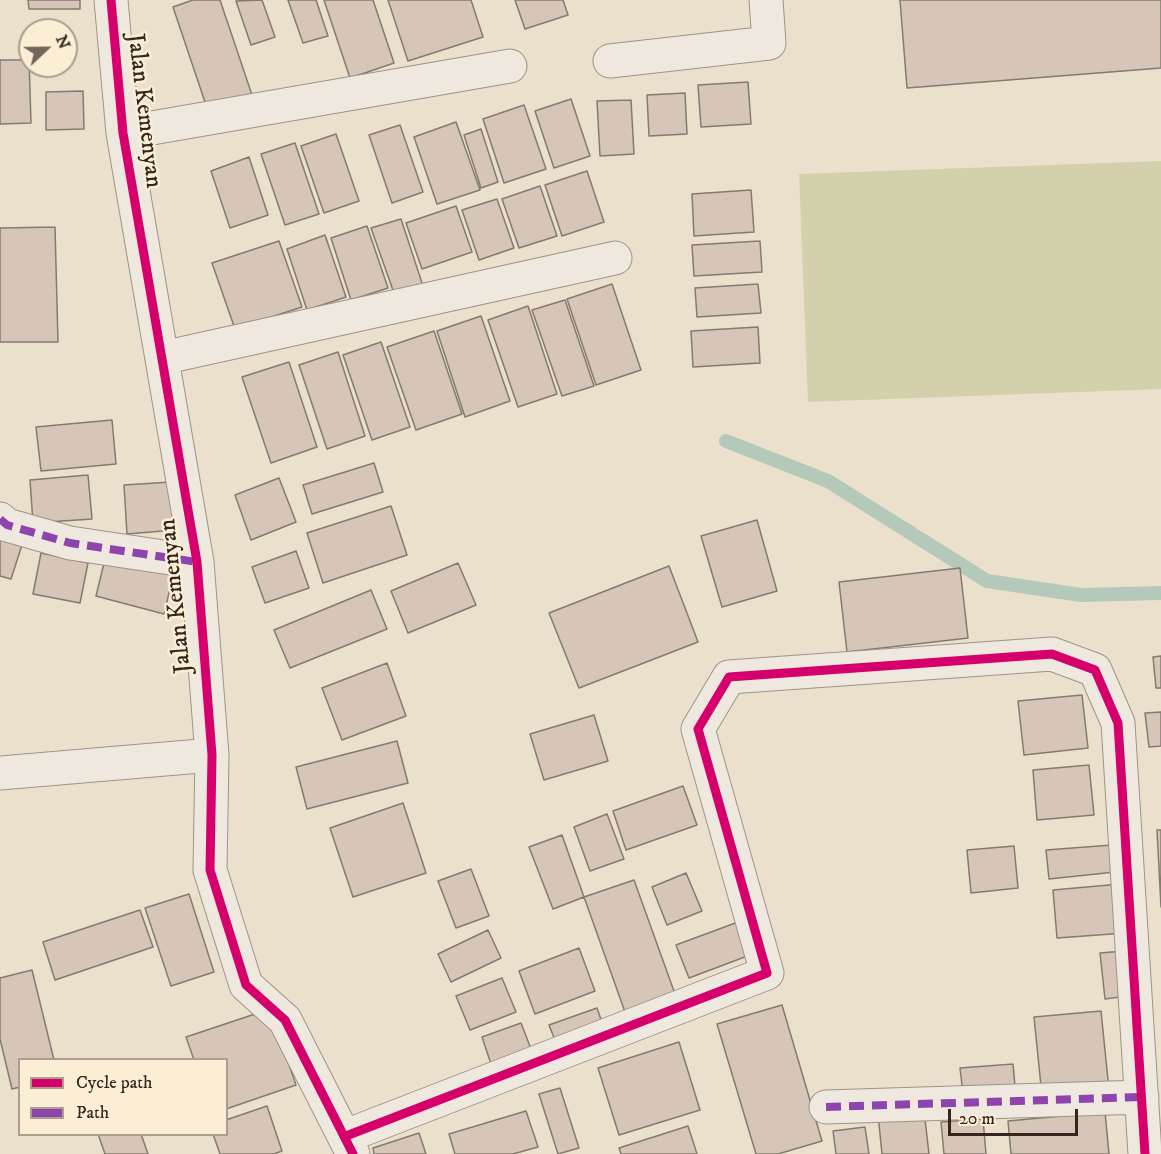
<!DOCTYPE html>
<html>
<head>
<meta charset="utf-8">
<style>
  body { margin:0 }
  #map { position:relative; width:1161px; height:1154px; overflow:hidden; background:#ebe0cb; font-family:"IM FELL DW Pica",serif }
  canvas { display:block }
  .legend { position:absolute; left:18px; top:1058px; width:210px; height:78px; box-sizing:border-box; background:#faeed5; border:2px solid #ab9e8c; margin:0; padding:8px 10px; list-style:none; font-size:18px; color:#34251f }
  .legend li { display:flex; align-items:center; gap:12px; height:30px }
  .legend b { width:30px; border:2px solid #ab9e8c }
  .north { position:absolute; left:18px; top:18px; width:60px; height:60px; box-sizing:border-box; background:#faeed5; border:2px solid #ab9e8c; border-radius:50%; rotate:68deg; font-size:16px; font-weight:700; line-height:24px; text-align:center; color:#34251f }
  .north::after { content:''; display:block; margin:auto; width:21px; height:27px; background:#74665b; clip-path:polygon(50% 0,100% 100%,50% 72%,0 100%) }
  .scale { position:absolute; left:948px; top:1109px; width:130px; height:27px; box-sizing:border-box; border:3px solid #34251f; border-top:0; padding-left:8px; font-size:18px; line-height:21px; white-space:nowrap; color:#34251f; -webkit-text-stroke:4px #faeed5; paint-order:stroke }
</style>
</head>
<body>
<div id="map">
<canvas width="1161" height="1154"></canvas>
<ul class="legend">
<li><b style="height:8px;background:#d6006c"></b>Cycle path</li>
<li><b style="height:8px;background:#8e44ad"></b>Path</li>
</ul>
<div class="north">N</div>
<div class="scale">20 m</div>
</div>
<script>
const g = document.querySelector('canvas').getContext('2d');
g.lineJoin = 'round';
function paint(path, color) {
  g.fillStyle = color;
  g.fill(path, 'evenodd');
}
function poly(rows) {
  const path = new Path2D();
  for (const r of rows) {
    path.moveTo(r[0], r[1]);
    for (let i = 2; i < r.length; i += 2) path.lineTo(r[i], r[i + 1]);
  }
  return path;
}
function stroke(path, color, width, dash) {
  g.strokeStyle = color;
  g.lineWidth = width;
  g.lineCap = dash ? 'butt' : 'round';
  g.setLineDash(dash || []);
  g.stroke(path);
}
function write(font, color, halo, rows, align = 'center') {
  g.font = font + ' "IM FELL DW Pica",serif';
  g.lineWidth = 5;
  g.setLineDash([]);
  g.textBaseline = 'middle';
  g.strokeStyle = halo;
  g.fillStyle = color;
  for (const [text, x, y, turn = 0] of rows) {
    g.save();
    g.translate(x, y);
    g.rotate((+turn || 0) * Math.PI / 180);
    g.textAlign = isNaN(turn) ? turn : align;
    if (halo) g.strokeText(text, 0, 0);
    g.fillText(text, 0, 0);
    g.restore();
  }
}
paint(poly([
  [1161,161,1161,389,808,402,799,174]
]), '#d3d1ab');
stroke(poly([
  [726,441,828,481,987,581,1081,595,1161,593]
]), '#b4c9ba', 14);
const building = poly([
  [28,0,80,0,80,9,29,9,28,0],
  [193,0,220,0,252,95,208,111,173,7,193,0],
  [262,0,275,37,251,45,236,1,262,0],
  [288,0,316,0,328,36,303,43,288,0],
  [324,0,373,0,394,63,350,78,324,0],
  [388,0,471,0,483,37,408,61,388,0],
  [515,0,563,0,568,15,525,29,515,0],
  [900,0,1161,0,1161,68,907,88,900,0],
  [0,60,29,60,31,123,0,124,0,60],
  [748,82,751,124,701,127,698,85,748,82],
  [83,91,84,129,46,130,46,92,83,91],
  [685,93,687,134,649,136,647,95,685,93],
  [571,99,590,156,554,168,535,111,571,99],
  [631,100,634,154,600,156,597,101,631,100],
  [524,105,546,169,504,183,483,119,524,105],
  [456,122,480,190,437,204,414,137,456,122],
  [400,125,423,192,392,203,369,135,400,125],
  [481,129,498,182,481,188,464,135,481,129],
  [336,134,359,201,324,213,301,146,336,134],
  [295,143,319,214,285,225,261,154,295,143],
  [249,157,268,215,230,228,211,171,249,157],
  [587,171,604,222,562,236,545,185,587,171],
  [540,186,557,236,519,248,502,199,540,186],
  [751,190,754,232,694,236,692,194,751,190],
  [497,199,514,248,479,260,462,210,497,199],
  [456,206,472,252,422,269,406,223,456,206],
  [401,219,423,286,395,296,371,228,401,219],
  [367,226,388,288,351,300,331,238,367,226],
  [55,227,58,342,0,342,0,228,55,227],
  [325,235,346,297,307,310,287,249,325,235],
  [279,241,302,307,235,329,212,263,279,241],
  [760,241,762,272,694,276,692,245,760,241],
  [612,284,641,370,596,385,567,299,612,284],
  [758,284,761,313,697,317,695,288,758,284],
  [565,300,594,386,562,396,532,310,565,300],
  [528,306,557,394,518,407,488,320,528,306],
  [481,316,510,401,465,417,437,331,481,316],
  [758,327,760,363,693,367,691,331,758,327],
  [434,331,462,414,416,430,387,347,434,331],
  [381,342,410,427,372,440,343,355,381,342],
  [338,352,365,436,327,449,299,365,338,352],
  [289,362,317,447,271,463,242,377,289,362],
  [112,420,116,464,41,471,36,427,112,420],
  [374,463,383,492,312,514,303,485,374,463],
  [88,475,92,519,33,523,30,480,88,475],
  [279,478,296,522,251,540,235,495,279,478],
  [171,482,175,530,127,534,124,485,171,482],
  [391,506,407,555,323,583,307,533,391,506],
  [757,520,777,591,722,607,701,536,757,520],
  [0,538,22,545,11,579,0,576,0,538],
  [296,551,309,588,265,603,252,567,296,551],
  [41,553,88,563,80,603,33,594,41,553],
  [106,555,174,572,164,614,96,596,106,555],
  [458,563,476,605,408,633,391,591,458,563],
  [669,566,698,642,579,688,549,613,669,566],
  [960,568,968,638,847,652,839,582,960,568],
  [371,590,387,629,290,668,274,630,371,590],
  [1161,656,1161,688,1156,688,1153,657,1161,656],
  [387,663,406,716,342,740,322,688,387,663],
  [1082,695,1088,748,1024,755,1018,701,1082,695],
  [1161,712,1161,746,1149,747,1145,713,1161,712],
  [594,715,608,761,544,780,530,734,594,715],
  [397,741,408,783,307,809,296,767,397,741],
  [1089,765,1094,815,1037,820,1033,770,1089,765],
  [683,786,697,825,626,850,613,811,683,786],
  [403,803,426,873,353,897,330,828,403,803],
  [607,814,624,859,590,871,574,827,607,814],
  [1157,830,1161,830,1161,907,1157,830],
  [562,835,584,897,553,909,529,847,562,835],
  [1112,845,1115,872,1049,879,1046,850,1112,845],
  [1014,846,1018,888,971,893,967,850,1014,846],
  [471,869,489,916,456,928,438,881,471,869],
  [686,873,702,911,667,925,652,887,686,873],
  [634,880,675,994,625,1012,584,897,634,880],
  [1120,884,1125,933,1057,938,1053,890,1120,884],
  [189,894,214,972,171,986,145,908,189,894],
  [140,910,153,947,55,980,43,942,140,910],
  [738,922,750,955,689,978,676,945,738,922],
  [488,930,501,958,451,982,438,954,488,930],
  [579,948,595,991,535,1014,519,971,579,948],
  [1124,951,1128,996,1105,999,1100,953,1124,951],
  [32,970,54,1060,20,1060,20,1087,12,1089,0,1039,0,978,32,970],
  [502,978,516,1012,470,1030,456,996,502,978],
  [782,1005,822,1141,778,1154,756,1154,717,1024,782,1005],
  [597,1008,605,1031,558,1048,549,1025,597,1008],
  [270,1009,296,1085,226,1109,226,1060,194,1060,186,1037,270,1009],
  [1101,1011,1109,1090,1042,1096,1034,1017,1101,1011],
  [521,1023,531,1049,491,1064,482,1037,521,1023],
  [679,1042,700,1110,619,1135,598,1068,679,1042],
  [1013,1064,1016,1097,964,1102,960,1068,1013,1064],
  [560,1088,579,1148,558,1154,539,1094,560,1088],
  [267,1106,282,1151,274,1154,220,1154,213,1134,226,1134,226,1120,267,1106],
  [924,1110,929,1154,882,1154,878,1114,924,1110],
  [526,1111,538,1147,513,1154,455,1154,449,1134,526,1111],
  [1105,1112,1109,1154,1011,1154,1008,1121,1105,1112],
  [983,1119,986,1154,944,1154,941,1122,983,1119],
  [688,1126,697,1154,621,1154,619,1148,688,1126],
  [865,1127,869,1154,836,1154,833,1131,865,1127],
  [419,1133,426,1154,374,1154,373,1148,419,1133],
  [98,1134,141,1134,148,1154,105,1154,98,1134]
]);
paint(building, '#d7c6b8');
stroke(building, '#827b70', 1.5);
const minor = poly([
  [111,0,123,133,197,562,212,755,210,870,246,985,285,1020,353,1154],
  [610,61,769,43,766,0],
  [123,133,510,66],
  [162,358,615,258],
  [0,519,7,525,70,543,197,562],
  [0,773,212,755],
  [826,1107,1142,1097],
  [346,1136,767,973,698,729,729,677,1052,654,1095,670,1118,723,1145,1154]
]);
stroke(minor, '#9c9488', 35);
stroke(minor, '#eee8de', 33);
stroke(poly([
  [0,519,7,525,70,543,197,562],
  [826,1107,1142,1097]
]), '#8e44ad', 8, [15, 8]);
stroke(poly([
  [111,0,123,133,197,562,212,755,210,870,246,985,285,1020,353,1154],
  [346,1136,767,973,698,729,729,677,1052,654,1095,670,1118,723,1145,1154]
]), '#d6006c', 9);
write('24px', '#34251f', '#faeed5', [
  ["Jalan Kemenyan",143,111,83],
  ["Jalan Kemenyan",177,596,-96]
]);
</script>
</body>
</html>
